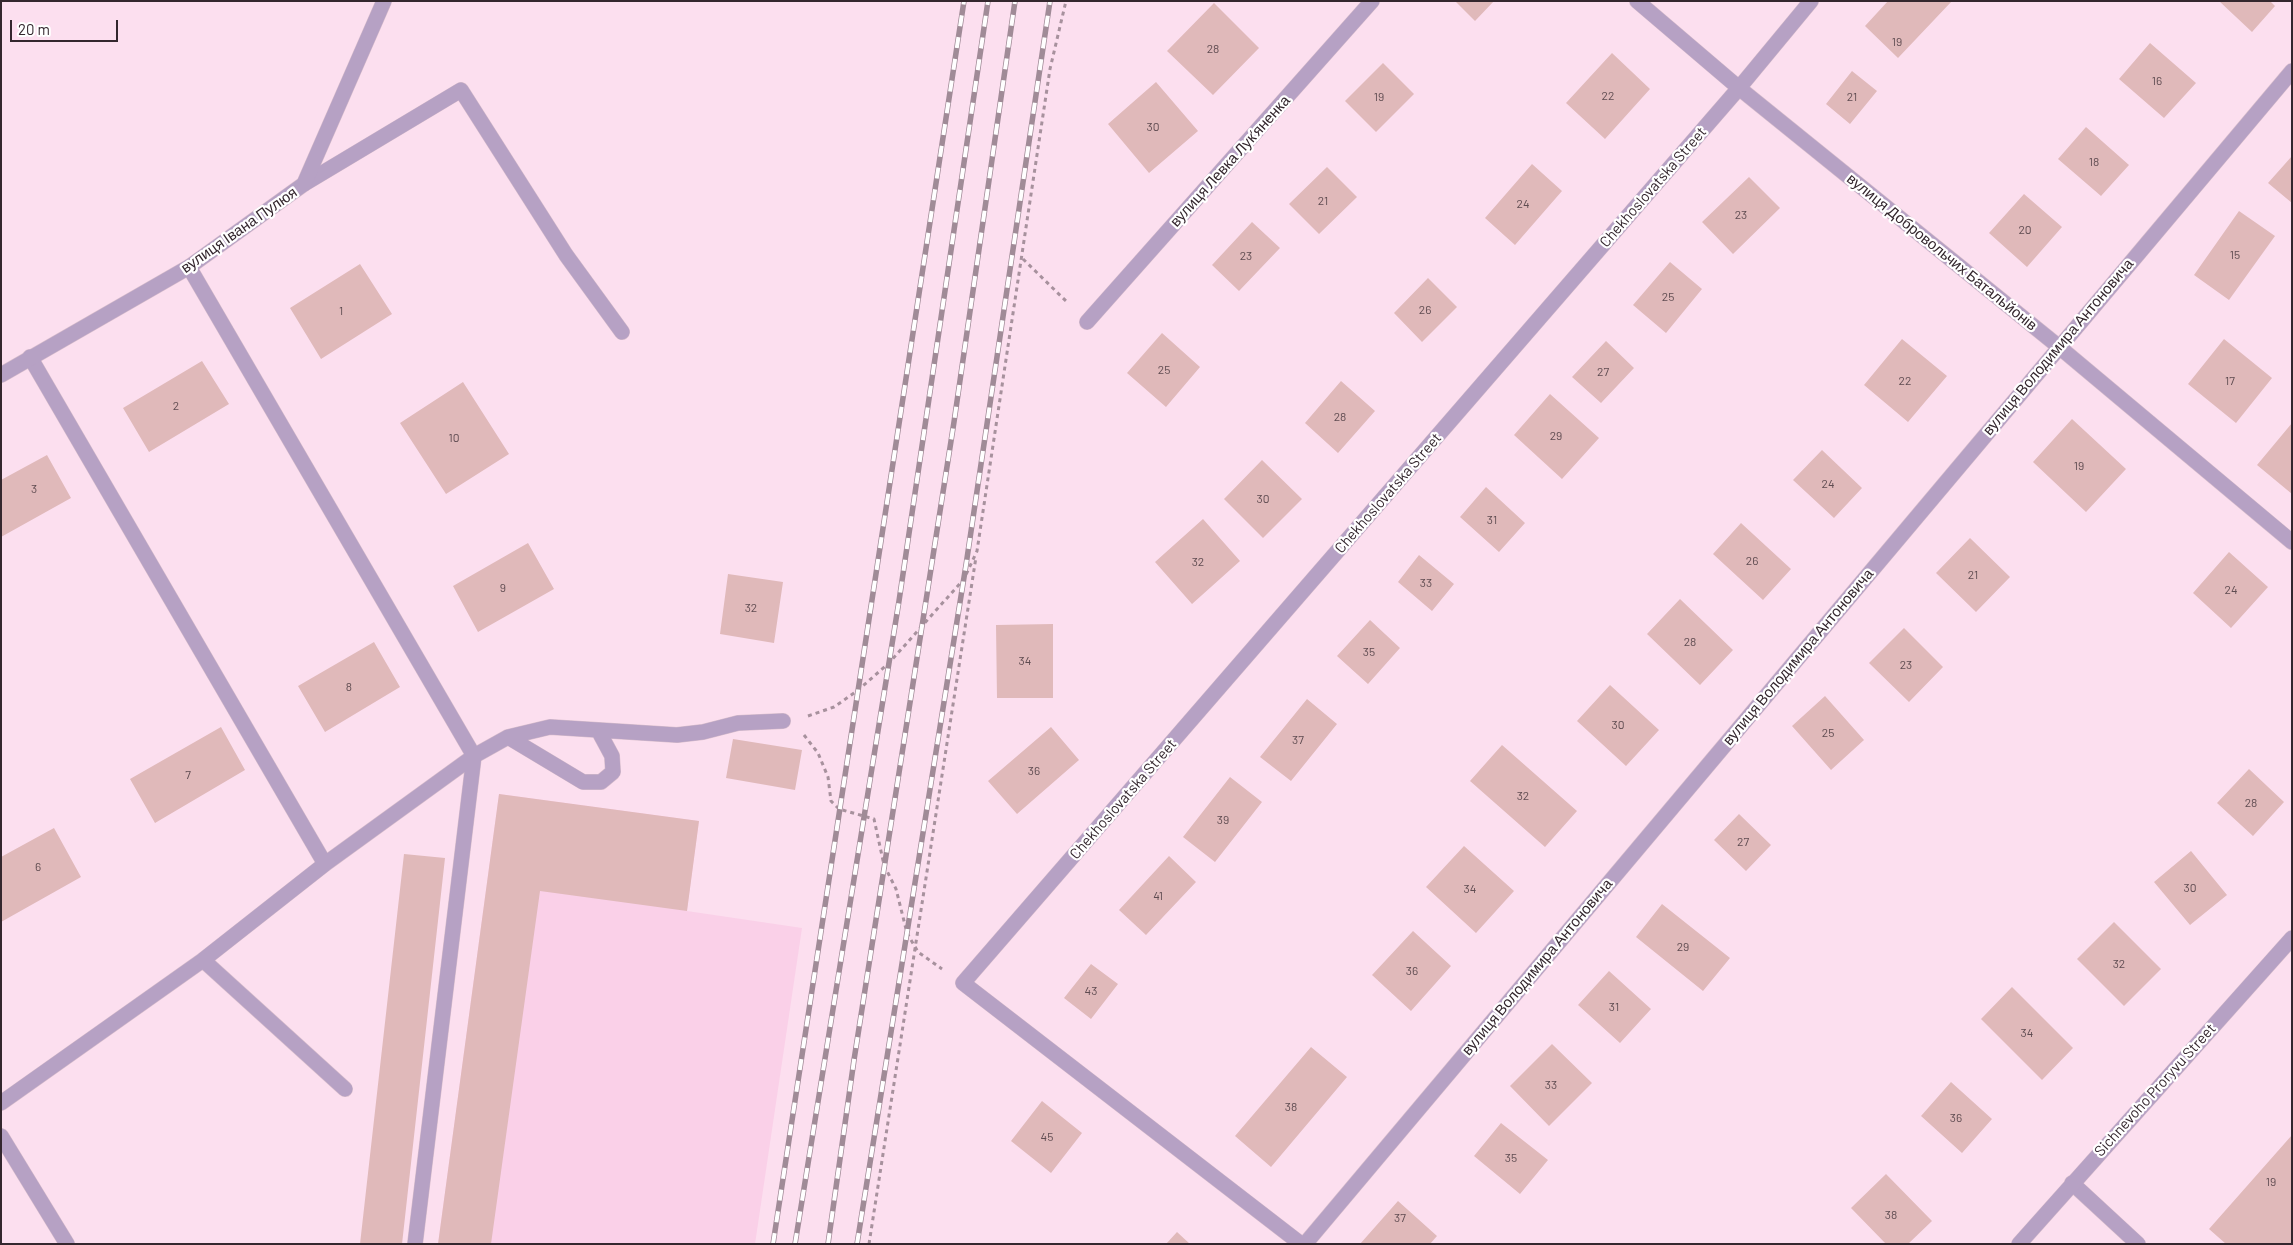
<!DOCTYPE html>
<html>
<head>
<meta charset="utf-8">
<style>
  body { margin:0 }
  #map { position:relative; width:2293px; height:1245px; overflow:hidden; background:#fcdfef; font-family:Barlow,sans-serif }
  canvas { display:block }
  .frame { position:absolute; inset:0; border:2px solid #34272e; pointer-events:none }
  .scale { position:absolute; left:10px; top:20px; width:108px; height:22px; box-sizing:border-box; border:2px solid #34272e; border-top:0; padding-left:6px; font-size:15px; line-height:18px; white-space:nowrap; color:#34272e; -webkit-text-stroke:4px #fff; paint-order:stroke }
</style>
</head>
<body>
<div id="map">
<canvas width="2293" height="1245"></canvas>
<div class="frame"></div>
<div class="scale">20 m</div>
</div>
<script>
const g = document.querySelector('canvas').getContext('2d');
g.lineJoin = 'round';
function paint(path, color) {
  g.fillStyle = color;
  g.fill(path, 'evenodd');
}
function poly(rows) {
  const path = new Path2D();
  for (const r of rows) {
    path.moveTo(r[0], r[1]);
    for (let i = 2; i < r.length; i += 2) path.lineTo(r[i], r[i + 1]);
  }
  return path;
}
function stroke(path, color, width, dash) {
  g.strokeStyle = color;
  g.lineWidth = width;
  g.lineCap = dash ? 'butt' : 'round';
  g.setLineDash(dash || []);
  g.stroke(path);
}
function write(font, color, halo, rows, align = 'center') {
  g.font = font + ' Barlow,sans-serif';
  g.lineWidth = 4.5;
  g.setLineDash([]);
  g.textBaseline = 'middle';
  g.strokeStyle = halo;
  g.fillStyle = color;
  for (const [text, x, y, turn = 0] of rows) {
    g.save();
    g.translate(x, y);
    g.rotate((+turn || 0) * Math.PI / 180);
    g.textAlign = isNaN(turn) ? turn : align;
    if (halo) g.strokeText(text, 0, 0);
    g.fillText(text, 0, 0);
    g.restore();
  }
}
paint(poly([
  [499,794,699,821,687,911,802,928,755,1244,438,1244]
]), '#fad0e8');
paint(poly([
  [1455,1,1494,1,1475,21],
  [1888,1,1952,1,1898,58,1865,26],
  [2219,1,2270,1,2275,6,2252,32],
  [1214,3,1259,48,1213,95,1167,51],
  [2150,43,2196,83,2164,118,2119,79],
  [1612,53,1650,89,1605,139,1566,103],
  [1383,63,1414,94,1376,132,1345,101],
  [1852,71,1877,91,1850,124,1826,104],
  [1156,82,1198,131,1149,173,1108,124],
  [2086,127,2129,165,2101,196,2058,159],
  [2292,156,2292,203,2268,183],
  [1532,164,1562,191,1515,245,1485,218],
  [1327,167,1357,197,1319,234,1289,204],
  [1749,177,1780,208,1733,254,1702,222],
  [2024,194,2062,227,2027,267,1989,233],
  [2239,211,2275,236,2229,300,2194,275],
  [1252,222,1280,248,1239,291,1212,265],
  [1670,262,1702,289,1666,333,1633,305],
  [360,264,392,314,321,359,290,308],
  [1428,278,1457,307,1422,342,1394,313],
  [1162,333,1200,367,1166,407,1127,373],
  [1902,339,1947,376,1908,422,1864,385],
  [2224,339,2272,378,2236,423,2188,384],
  [1606,341,1634,368,1601,403,1572,377],
  [202,361,229,404,149,452,123,408],
  [1341,381,1375,411,1338,453,1305,423],
  [463,382,509,454,446,494,400,423],
  [1550,394,1599,438,1562,479,1514,435],
  [2072,419,2126,469,2086,512,2033,462],
  [2292,423,2292,494,2257,465],
  [1822,450,1862,488,1834,518,1793,480],
  [47,455,71,498,1,537,1,480],
  [1262,460,1302,499,1263,538,1224,499],
  [1486,487,1525,523,1499,552,1460,517],
  [1203,519,1240,561,1192,604,1155,562],
  [1741,523,1791,569,1763,600,1713,554],
  [1970,538,2010,577,1976,612,1936,573],
  [528,543,554,589,478,632,453,586],
  [2229,552,2268,587,2231,628,2193,593],
  [1419,555,1454,584,1432,611,1398,582],
  [728,574,783,582,774,643,720,634],
  [1680,599,1733,650,1700,685,1647,634],
  [1370,620,1400,648,1368,684,1337,656],
  [1053,624,1053,698,997,698,996,625],
  [1904,628,1943,667,1909,702,1869,663],
  [374,642,400,687,325,732,298,686],
  [1610,685,1659,730,1626,766,1577,721],
  [1825,696,1864,740,1831,770,1792,726],
  [1307,699,1337,724,1291,781,1260,757],
  [221,727,245,770,155,823,130,779],
  [1051,727,1079,760,1017,814,988,781],
  [733,739,802,750,795,790,726,778],
  [1502,745,1577,811,1545,847,1470,781],
  [2249,769,2284,802,2253,836,2217,803],
  [1230,777,1262,802,1215,862,1183,837],
  [499,794,699,821,687,911,540,891,491,1244,438,1244],
  [1739,814,1771,845,1746,871,1714,840],
  [54,828,81,877,1,922,1,857],
  [1464,846,1514,891,1476,933,1426,887],
  [2191,851,2227,895,2190,925,2154,882],
  [404,854,445,858,402,1244,360,1244],
  [1169,856,1196,882,1146,935,1119,910],
  [1662,904,1730,958,1703,991,1636,937],
  [2114,922,2161,969,2124,1006,2077,959],
  [1413,931,1451,966,1411,1011,1372,975],
  [1091,964,1118,984,1091,1019,1064,998],
  [1609,971,1651,1009,1620,1043,1578,1005],
  [2012,987,2073,1048,2042,1080,1981,1019],
  [1552,1044,1592,1083,1549,1126,1510,1086],
  [1311,1047,1347,1077,1271,1167,1235,1136],
  [1951,1082,1992,1119,1962,1153,1921,1116],
  [1042,1101,1082,1133,1051,1173,1011,1141],
  [1501,1123,1548,1160,1520,1194,1474,1156],
  [2292,1135,2292,1244,2226,1244,2209,1229],
  [1886,1174,1932,1221,1908,1244,1886,1244,1851,1208],
  [1398,1201,1437,1236,1430,1244,1360,1244],
  [1177,1232,1190,1244,1166,1244]
]), '#e0b9ba');
const lane = poly([
  [304,184,461,90,566,255,622,332],
  [189,267,474,756,415,1244],
  [30,357,325,864],
  [598,730,677,735,703,732,738,723,783,721],
  [203,960,345,1089],
  [1,1103,203,960,325,864,474,756,508,737,550,727,598,730,612,756,613,772,601,782,583,782,508,737],
  [2072,1183,2138,1244]
]);
const street = poly([
  [1637,1,1739,88,2058,346,2292,542],
  [1087,322,1372,1],
  [1,375,189,267,304,184,384,1],
  [1,1136,67,1244],
  [1301,1244,963,983,1739,88,1811,1],
  [1305,1244,2292,71],
  [2019,1244,2292,938]
]);
stroke(lane, '#d8becc', 16);
stroke(street, '#d8becc', 16);
stroke(poly([
  [1023,259,1068,303],
  [808,716,834,707,857,691,889,663,964,579,977,551,1050,69,1066,1],
  [804,735,818,753,828,777,831,801,839,809,874,819,884,865,896,889,907,933,918,952,942,969],
  [869,1244,976,557]
]), '#a7919d', 3, [4, 4]);
stroke(lane, '#b6a1c4', 15);
stroke(street, '#b6a1c4', 15);
const rail = poly([
  [773,1244,964,1],
  [795,1244,899,601,988,1],
  [828,1244,854,1060,954,422,1015,1],
  [857,1244,966,565,1050,1]
]);
stroke(rail, '#a08b97', 5.5);
stroke(rail, '#fff', 4, [11]);
write('12px', '#5f4c51', null, [
  ["19",1897,42],
  ["28",1213,49],
  ["16",2157,81],
  ["22",1608,96],
  ["19",1379,97],
  ["21",1852,97],
  ["30",1153,127],
  ["18",2094,162],
  ["21",1323,201],
  ["24",1523,204],
  ["23",1741,215],
  ["20",2025,230],
  ["15",2235,255],
  ["23",1246,256],
  ["25",1668,297],
  ["26",1425,310],
  ["1",341,311],
  ["25",1164,370],
  ["27",1603,372],
  ["22",1905,381],
  ["17",2230,381],
  ["2",176,406],
  ["28",1340,417],
  ["29",1556,436],
  ["10",454,438],
  ["19",2079,466],
  ["24",1828,484],
  ["3",34,489],
  ["30",1263,499],
  ["31",1492,520],
  ["26",1752,561],
  ["32",1198,562],
  ["21",1973,575],
  ["33",1426,583],
  ["9",503,588],
  ["24",2231,590],
  ["32",751,608],
  ["28",1690,642],
  ["35",1369,652],
  ["34",1025,661],
  ["23",1906,665],
  ["8",349,687],
  ["30",1618,725],
  ["25",1828,733],
  ["37",1298,740],
  ["36",1034,771],
  ["7",188,775],
  ["32",1523,796],
  ["28",2251,803],
  ["39",1223,820],
  ["27",1743,842],
  ["6",38,867],
  ["30",2190,888],
  ["34",1470,889],
  ["41",1158,896],
  ["29",1683,947],
  ["32",2119,964],
  ["36",1412,971],
  ["43",1091,991],
  ["31",1614,1007],
  ["34",2027,1033],
  ["33",1551,1085],
  ["38",1291,1107],
  ["36",1956,1118],
  ["45",1047,1137],
  ["35",1511,1158],
  ["19",2271,1182],
  ["38",1891,1215],
  ["37",1400,1218]
]);
write('15px', '#34272e', '#fff', [
  ["вулиця Левка Лукʼяненка",1230,161,-48],
  ["Chekhoslovatska Street",1653,187,-49],
  ["вулиця Івана Пулюя",239,230,-35],
  ["вулиця Добровольчих Батальйонів",1942,252,39],
  ["вулиця Володимира Антоновича",2058,347,-50],
  ["Chekhoslovatska Street",1388,493,-49],
  ["вулиця Володимира Антоновича",1798,657,-50],
  ["Chekhoslovatska Street",1123,799,-49],
  ["вулиця Володимира Антоновича",1537,967,-50],
  ["Sichnevoho Proryvu Street",2155,1090,-48]
]);
</script>
</body>
</html>
